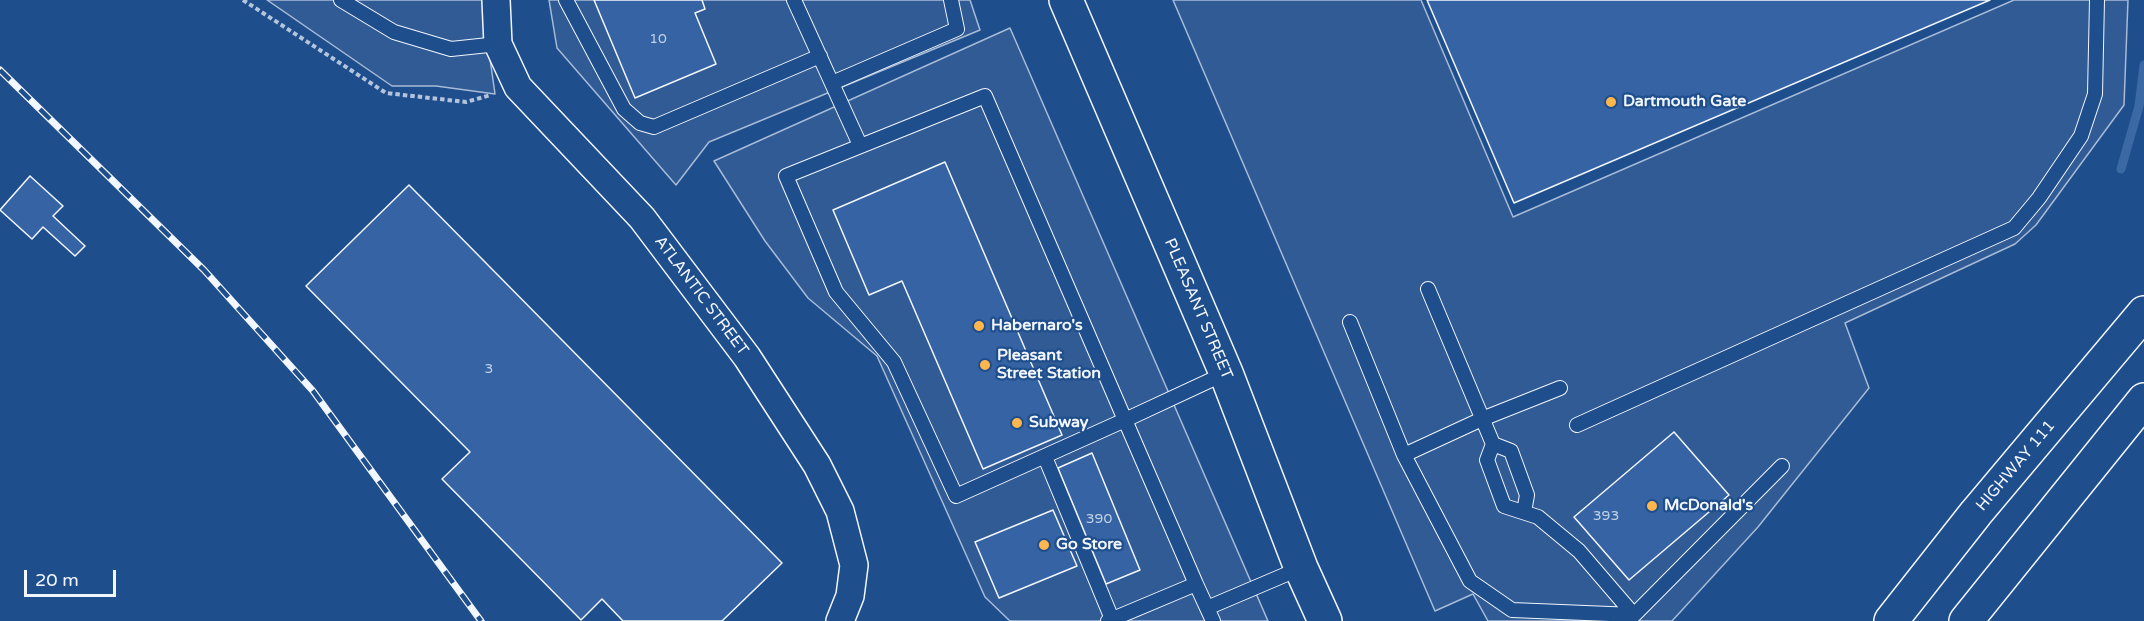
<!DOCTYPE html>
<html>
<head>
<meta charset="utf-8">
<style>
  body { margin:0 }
  #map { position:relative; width:2144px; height:621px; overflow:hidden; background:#1f4e8c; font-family:"Varela Round",sans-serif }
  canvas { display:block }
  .scale { position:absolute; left:24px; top:570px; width:92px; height:27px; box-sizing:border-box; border:3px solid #f2f6ff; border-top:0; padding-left:8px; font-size:18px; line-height:21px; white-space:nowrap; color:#f2f6ff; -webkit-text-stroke:4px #1f4e8c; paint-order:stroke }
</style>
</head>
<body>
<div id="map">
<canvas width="2144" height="621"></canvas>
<div class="scale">20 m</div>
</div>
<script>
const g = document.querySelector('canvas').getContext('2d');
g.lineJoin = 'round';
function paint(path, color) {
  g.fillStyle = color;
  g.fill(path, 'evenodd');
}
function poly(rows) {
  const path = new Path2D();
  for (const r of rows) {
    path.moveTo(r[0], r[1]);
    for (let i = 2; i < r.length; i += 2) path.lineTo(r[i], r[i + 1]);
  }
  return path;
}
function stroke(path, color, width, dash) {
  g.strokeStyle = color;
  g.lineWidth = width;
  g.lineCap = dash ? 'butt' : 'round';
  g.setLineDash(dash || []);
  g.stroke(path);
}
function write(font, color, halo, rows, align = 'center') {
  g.font = font + ' "Varela Round",sans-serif';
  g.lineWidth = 4.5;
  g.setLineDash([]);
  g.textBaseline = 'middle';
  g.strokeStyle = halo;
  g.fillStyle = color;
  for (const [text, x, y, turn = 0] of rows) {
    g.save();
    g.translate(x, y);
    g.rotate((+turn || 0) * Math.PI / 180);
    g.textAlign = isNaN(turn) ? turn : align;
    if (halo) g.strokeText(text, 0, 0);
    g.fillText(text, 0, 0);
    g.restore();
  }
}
const parking = poly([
  [267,0,488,0,486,31,495,94,436,86,392,86,267,0],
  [549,0,970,0,980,30,709,142,676,185,557,48,549,0],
  [1173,0,1421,0,1513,217,2014,0,2128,0,2124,105,2036,225,2015,244,1845,323,1869,388,1758,527,1672,621,1488,621,1473,594,1435,611,1173,0],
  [1010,28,1268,621,1010,621,985,597,877,356,808,298,765,241,714,161,1010,28]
]);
paint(parking, '#305b95');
stroke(parking, '#a8bbd7', 1.5);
stroke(poly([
  [2121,169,2139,106,2144,65]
]), '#3b69a3', 9);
const building = poly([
  [594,0,702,0,705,9,695,13,716,64,635,98,594,0],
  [1427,0,1990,0,1514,203,1427,0],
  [945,162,1062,435,983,469,902,281,869,295,833,210,945,162],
  [30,176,63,206,53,216,85,246,75,256,43,227,32,239,0,210,30,176],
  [409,185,782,563,722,621,623,621,602,599,581,620,442,479,470,452,306,286,409,185],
  [1674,432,1729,495,1629,580,1574,517,1674,432],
  [1092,453,1140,570,1106,584,1058,468,1092,453],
  [1053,510,1077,566,999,598,975,542,1053,510]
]);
paint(building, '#3563a3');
stroke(building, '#f2f6ff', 1.5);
const service = poly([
  [341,0,394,32,451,49,498,44],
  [566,0,624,109,640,123,654,127,820,56],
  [794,0,860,145],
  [832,83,957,29,951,0],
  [1428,289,1493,444,1511,451,1527,495,1524,512],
  [1350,322,1404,455,1470,581,1512,610,1634,615,1782,466],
  [1577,425,2014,228,2039,198,2081,136,2095,94,2097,0],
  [1493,444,1487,460,1504,506,1538,517,1579,551,1634,615],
  [1404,455,1482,419,1560,388],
  [1045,457,1112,619],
  [1207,608,1301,568],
  [1108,621,1196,584],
  [1213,621,1196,584,1125,420,985,96,786,176,836,292,894,362,956,496,1125,420,1226,373]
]);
const minor = poly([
  [496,0,498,44,518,87,642,218,747,357,817,465,840,511,854,565,850,596,840,621]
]);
const secondary = poly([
  [1066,0,1226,373,1301,568,1325,621]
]);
const motorway = poly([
  [1891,621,1976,513,2144,313],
  [1966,621,2144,400]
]);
stroke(service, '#f2f6ff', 16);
stroke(minor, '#f2f6ff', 30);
stroke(secondary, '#f2f6ff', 36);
stroke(motorway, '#f2f6ff', 36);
stroke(poly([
  [243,0,386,93,466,102,491,95]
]), '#b3c4dc', 4, [4.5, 3]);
stroke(service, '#1f4e8c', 14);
stroke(minor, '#1f4e8c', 27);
stroke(secondary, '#1f4e8c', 33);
stroke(motorway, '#1f4e8c', 33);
const rail = poly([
  [0,70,204,270,313,391,481,621]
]);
stroke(rail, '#f2f6ff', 7);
stroke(rail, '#1f4e8c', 4.5, [14]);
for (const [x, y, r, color] of [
  [1611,102,6,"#ffb74d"],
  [979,326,6,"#ffb74d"],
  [985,365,6,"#ffb74d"],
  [1017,423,6,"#ffb74d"],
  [1652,506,6,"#ffb74d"],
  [1044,545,6,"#ffb74d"]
]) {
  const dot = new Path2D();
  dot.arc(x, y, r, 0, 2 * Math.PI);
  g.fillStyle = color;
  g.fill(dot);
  stroke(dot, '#1f4e8c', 2);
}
write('14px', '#c3d1e8', null, [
  ["10",658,39],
  ["3",489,369],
  ["393",1606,516],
  ["390",1099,519]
]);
write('bold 16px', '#f2f6ff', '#1f4e8c', [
  ["Dartmouth Gate",1623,102],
  ["Habernaro's",991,326],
  ["Pleasant",997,356],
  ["Street Station",997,374],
  ["Subway",1029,423],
  ["McDonald's",1664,506],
  ["Go Store",1056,545]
], 'left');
write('16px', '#f2f6ff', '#1f4e8c', [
  ["ATLANTIC STREET",701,296,53],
  ["PLEASANT STREET",1198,309,67],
  ["HIGHWAY 111",2016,466,-50]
]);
</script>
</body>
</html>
